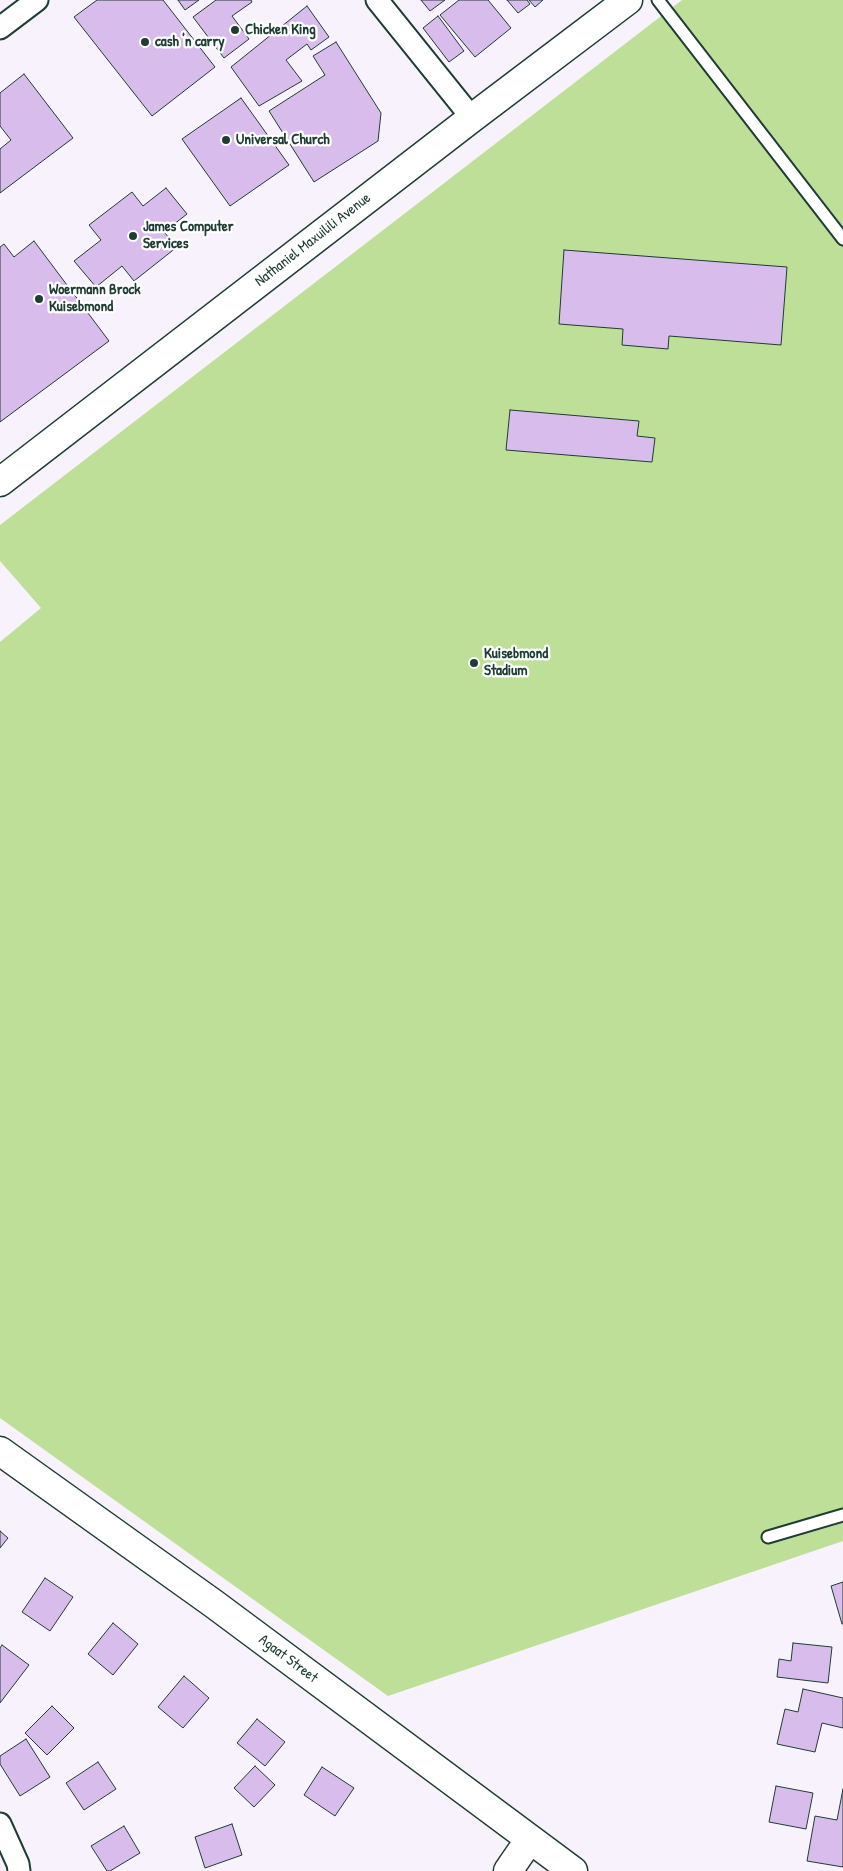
<!DOCTYPE html>
<html>
<head>
<meta charset="utf-8">
<style>
  body { margin:0 }
  canvas { display:block; background:#f7f2fb }
</style>
</head>
<body>
<canvas width="843" height="1871"></canvas>
<script>
const g = document.querySelector('canvas').getContext('2d');
g.lineJoin = 'round';
function paint(path, color) {
  g.fillStyle = color;
  g.fill(path, 'evenodd');
}
function poly(rows) {
  const path = new Path2D();
  for (const r of rows) {
    path.moveTo(r[0], r[1]);
    for (let i = 2; i < r.length; i += 2) path.lineTo(r[i], r[i + 1]);
  }
  return path;
}
function stroke(path, color, width, dash) {
  g.strokeStyle = color;
  g.lineWidth = width;
  g.lineCap = dash ? 'butt' : 'round';
  g.setLineDash(dash || []);
  g.stroke(path);
}
function write(font, color, halo, rows, align = 'center') {
  g.font = font + ' "Patrick Hand",sans-serif';
  g.lineWidth = 4.5;
  g.setLineDash([]);
  g.textBaseline = 'middle';
  g.strokeStyle = halo;
  g.fillStyle = color;
  for (const [text, x, y, turn = 0] of rows) {
    g.save();
    g.translate(x, y);
    g.rotate((+turn || 0) * Math.PI / 180);
    g.textAlign = isNaN(turn) ? turn : align;
    if (halo) g.strokeText(text, 0, 0);
    g.fillText(text, 0, 0);
    g.restore();
  }
}
paint(poly([
  [682,0,843,0,843,1541,388,1696,0,1418,0,642,41,608,0,561,0,525]
]), '#bedf98');
const building = poly([
  [97,0,163,0,215,67,152,116,74,17,97,0],
  [178,0,199,0,185,10,178,0],
  [216,0,251,0,252,2,232,16,249,39,224,58,193,17,216,0],
  [421,0,445,0,430,11,421,0],
  [459,0,488,0,511,28,475,57,440,15,459,0],
  [507,0,527,0,530,4,518,13,507,0],
  [529,0,543,0,535,7,529,0],
  [307,6,329,37,311,50,307,44,286,60,302,81,259,106,231,67,307,6],
  [438,16,464,51,449,62,423,28,438,16],
  [336,42,381,113,378,141,314,182,269,111,325,75,313,56,336,42],
  [24,74,73,138,0,193,0,149,11,140,0,126,0,93,24,74],
  [241,98,289,165,230,206,182,139,241,98],
  [166,188,187,214,164,232,177,247,134,281,122,266,96,287,74,261,101,240,89,225,132,192,143,206,166,188],
  [34,241,109,341,0,422,0,247,4,244,14,257,34,241],
  [564,250,787,267,781,345,669,336,668,349,622,345,623,329,559,324,564,250],
  [510,410,639,421,637,436,655,438,652,462,506,450,510,410],
  [0,1531,8,1538,0,1548,0,1531],
  [45,1578,73,1597,50,1631,22,1612,45,1578],
  [843,1582,843,1624,842,1624,831,1586,843,1582],
  [113,1623,138,1644,113,1675,88,1654,113,1623],
  [793,1643,832,1647,828,1683,777,1677,779,1659,791,1661,793,1643],
  [2,1645,29,1665,0,1703,0,1648,2,1645],
  [184,1676,209,1698,183,1728,158,1707,184,1676],
  [803,1689,843,1698,843,1728,822,1723,815,1752,777,1744,785,1709,798,1712,803,1689],
  [52,1706,74,1728,47,1755,25,1733,52,1706],
  [257,1719,285,1742,265,1766,237,1743,257,1719],
  [26,1739,50,1777,20,1796,0,1764,0,1756,26,1739],
  [98,1762,116,1789,84,1810,66,1783,98,1762],
  [255,1766,275,1785,254,1807,234,1788,255,1766],
  [322,1767,354,1788,335,1816,304,1795,322,1767],
  [776,1786,813,1793,806,1829,769,1822,776,1786],
  [843,1789,843,1867,807,1861,815,1816,837,1820,843,1789],
  [232,1824,242,1855,205,1868,195,1837,232,1824],
  [124,1826,140,1853,110,1871,107,1871,91,1846,124,1826]
]);
paint(building, '#d8bdec');
stroke(building, '#1f3d34', 1);
const service = poly([
  [658,0,843,239],
  [768,1537,843,1515]
]);
const minor = poly([
  [377,0,472,118],
  [0,28,37,0],
  [0,1824,18,1864,19,1871]
]);
const tertiary = poly([
  [0,482,472,118,628,0],
  [0,1451,214,1604,573,1871],
  [508,1871,530,1839]
]);
stroke(service, '#1f3d34', 15);
stroke(minor, '#1f3d34', 25);
stroke(tertiary, '#1f3d34', 31);
stroke(service, '#fff', 11);
stroke(minor, '#fff', 21);
stroke(tertiary, '#fff', 28);
for (const [x, y, r, color] of [
  [235,30,5,"#1f3d34"],
  [145,42,5,"#1f3d34"],
  [226,140,5,"#1f3d34"],
  [133,236,5,"#1f3d34"],
  [39,299,5,"#1f3d34"],
  [474,663,5,"#1f3d34"]
]) {
  const dot = new Path2D();
  dot.arc(x, y, r, 0, 2 * Math.PI);
  g.fillStyle = color;
  g.fill(dot);
  stroke(dot, '#fff', 2);
}
write('bold 15px', '#1f3d34', '#fff', [
  ["Chicken King",245,30],
  ["cash 'n carry",155,42],
  ["Universal Church",236,140],
  ["James Computer",143,227],
  ["Services",143,244],
  ["Woermann Brock",49,290],
  ["Kuisebmond",49,307],
  ["Kuisebmond",484,654],
  ["Stadium",484,671]
], 'left');
write('15px', '#1f3d34', '#fff', [
  ["Nathaniel Maxuilili Avenue",313,240,-38],
  ["Agaat Street",288,1659,37]
]);
</script>
</body>
</html>
